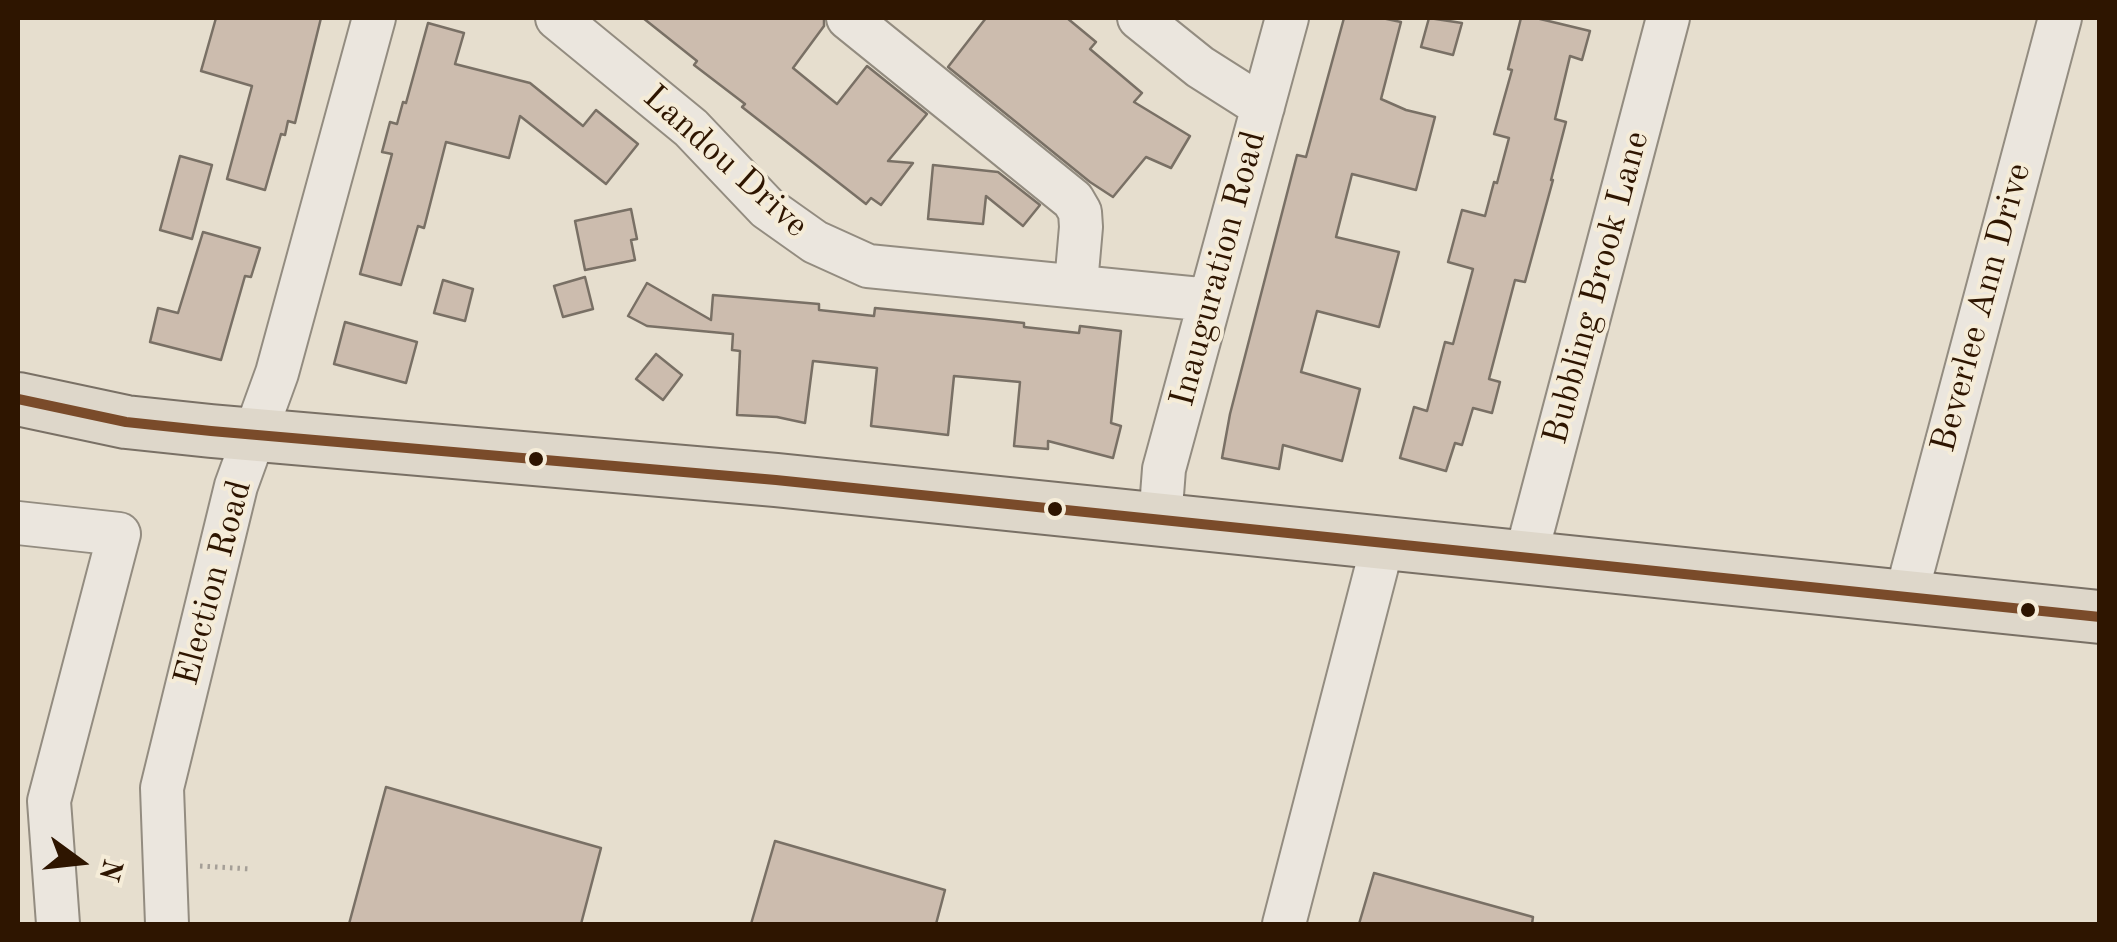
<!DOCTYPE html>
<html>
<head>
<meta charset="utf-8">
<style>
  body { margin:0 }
  #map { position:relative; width:2117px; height:942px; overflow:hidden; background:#e6dece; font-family:"Old Standard TT",serif }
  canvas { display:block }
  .frame { position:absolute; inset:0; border:20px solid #2e1500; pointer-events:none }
  .north { position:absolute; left:30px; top:812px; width:100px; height:100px; -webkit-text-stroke:8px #f5ecd8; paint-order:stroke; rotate:105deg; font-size:28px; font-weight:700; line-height:40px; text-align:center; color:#2e1500 }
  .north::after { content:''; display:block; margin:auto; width:35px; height:45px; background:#2e1500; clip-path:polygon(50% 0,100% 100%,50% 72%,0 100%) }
</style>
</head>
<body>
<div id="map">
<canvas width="2117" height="942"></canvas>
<div class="frame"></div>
<div class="north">N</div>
</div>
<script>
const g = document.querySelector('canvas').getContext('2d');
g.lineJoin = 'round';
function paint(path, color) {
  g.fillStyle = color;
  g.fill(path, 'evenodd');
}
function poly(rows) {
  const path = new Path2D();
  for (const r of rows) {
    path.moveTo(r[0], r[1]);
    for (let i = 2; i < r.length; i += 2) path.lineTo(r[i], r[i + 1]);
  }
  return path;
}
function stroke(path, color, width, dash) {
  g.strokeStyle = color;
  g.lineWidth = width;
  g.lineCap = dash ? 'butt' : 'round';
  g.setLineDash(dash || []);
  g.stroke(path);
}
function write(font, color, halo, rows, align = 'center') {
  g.font = font + ' "Old Standard TT",serif';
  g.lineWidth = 8;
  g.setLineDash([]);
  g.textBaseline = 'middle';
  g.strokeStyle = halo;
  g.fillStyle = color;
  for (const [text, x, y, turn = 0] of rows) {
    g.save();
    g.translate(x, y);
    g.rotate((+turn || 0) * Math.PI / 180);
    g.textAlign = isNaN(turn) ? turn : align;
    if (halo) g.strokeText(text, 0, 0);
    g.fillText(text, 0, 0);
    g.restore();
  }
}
const building = poly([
  [216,18,321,18,295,123,288,121,285,135,281,134,265,190,227,179,252,86,201,71,216,18],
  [643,18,824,18,824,26,793,68,837,104,867,66,927,114,888,161,913,163,881,205,871,198,866,204,742,107,745,104,694,65,697,61,643,18],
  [986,18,1067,18,1096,42,1090,49,1142,93,1134,102,1190,136,1171,168,1146,157,1113,197,1090,182,948,67,986,18],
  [1344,18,1382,18,1401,22,1381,99,1406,110,1435,117,1416,190,1352,174,1336,237,1399,252,1390,286,1379,327,1317,311,1301,372,1360,389,1342,461,1283,445,1279,469,1222,458,1230,414,1297,155,1306,157,1344,18],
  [1429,18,1462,23,1453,55,1421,47,1429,18],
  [1521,18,1536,18,1590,31,1582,60,1570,56,1555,119,1566,122,1551,180,1553,180,1525,282,1515,280,1489,379,1500,382,1492,413,1473,408,1462,445,1455,443,1446,471,1400,458,1414,407,1427,411,1445,342,1453,344,1473,269,1448,262,1462,210,1485,216,1494,182,1497,183,1509,138,1494,134,1512,70,1508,69,1521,18],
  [428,23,464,33,455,64,530,83,583,126,596,110,638,144,606,184,520,116,509,158,446,142,424,228,418,226,401,285,360,274,392,154,382,152,390,122,397,124,403,102,406,103,428,23],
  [180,156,212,165,192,239,160,230,180,156],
  [933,165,998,172,1040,205,1023,226,986,196,983,224,928,219,933,165],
  [631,209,637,239,631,240,635,260,585,270,575,221,631,209],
  [203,232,260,248,251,277,245,276,221,360,150,342,158,308,178,313,203,232],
  [585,277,593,309,563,317,554,286,585,277],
  [443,280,473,289,465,321,434,313,443,280],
  [647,283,711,320,713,295,819,304,819,310,874,316,875,308,987,319,1024,323,1024,327,1079,333,1080,326,1121,331,1111,423,1121,426,1113,458,1048,441,1048,449,1014,446,1020,382,954,376,948,435,915,431,871,426,877,368,813,361,805,423,777,417,737,415,740,351,732,350,733,334,647,326,628,316,647,283],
  [345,322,417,342,406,383,334,364,345,322],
  [656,354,682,375,663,400,636,379,656,354],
  [386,787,601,848,581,924,349,924,386,787],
  [775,841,945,890,936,924,751,924,775,841],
  [1374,873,1533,917,1532,924,1359,924,1374,873]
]);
paint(building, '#ccbcae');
stroke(building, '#797065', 2.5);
const minor = poly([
  [557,18,691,128,767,208,815,242,868,266,1210,300],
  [848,18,1073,200,1080,212,1081,227,1076,284],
  [1139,18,1200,67,1263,107],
  [1160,521,1164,469,1287,18],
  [18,523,119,534,49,801,58,924],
  [1525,559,1668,18],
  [1905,599,2060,18],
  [167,924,162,788,236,486,277,373,374,18],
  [1284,924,1383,543]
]);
const major = poly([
  [18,399,126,422,211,431,776,480,2100,617]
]);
stroke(minor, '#938c80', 46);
stroke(major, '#797065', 56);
stroke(poly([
  [200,866,251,869]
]), '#a59f97', 5, [2.5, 5]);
stroke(minor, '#ebe6de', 42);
stroke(major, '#ded7ca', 52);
stroke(poly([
  [18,399,126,422,211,431,776,480,2100,617]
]), '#7a4b2a', 10);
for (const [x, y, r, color] of [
  [536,459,9,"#2e1500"],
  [1055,509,9,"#2e1500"],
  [2028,610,9,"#2e1500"]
]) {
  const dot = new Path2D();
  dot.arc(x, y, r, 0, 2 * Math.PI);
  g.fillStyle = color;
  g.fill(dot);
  stroke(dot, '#f5ecd8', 4);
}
write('35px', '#2e1500', '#f5ecd8', [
  ["Landou Drive",725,162,42],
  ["Inauguration Road",1219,269,-75],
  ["Bubbling Brook Lane",1597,288,-75],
  ["Beverlee Ann Drive",1982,308,-75],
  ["Election Road",214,583,-75]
]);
</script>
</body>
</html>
